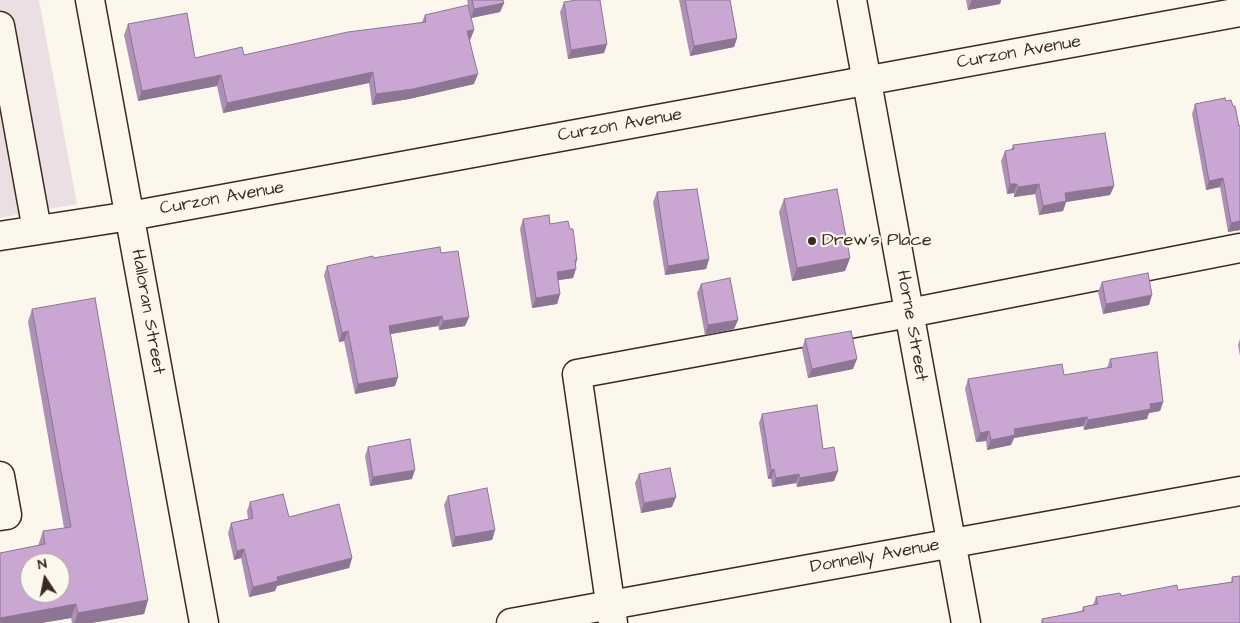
<!DOCTYPE html>
<html>
<head>
<meta charset="utf-8">
<style>
  body { margin:0 }
  #map { position:relative; width:1240px; height:623px; overflow:hidden; background:#fbf7ec; font-family:"Architects Daughter",sans-serif }
  canvas { display:block }
  .north { position:absolute; left:20px; top:553px; width:50px; height:50px; box-sizing:border-box; background:#fbf7ec; border:1px solid #aea59a; border-radius:50%; rotate:349deg; font-size:14px; font-weight:700; line-height:20px; text-align:center; color:#3b2a1e }
  .north::after { content:''; display:block; margin:auto; width:18px; height:22px; background:#3b2a1e; clip-path:polygon(50% 0,100% 100%,50% 72%,0 100%) }
</style>
</head>
<body>
<div id="map">
<canvas width="1240" height="623"></canvas>
<div class="north">N</div>
</div>
<script>
const g = document.querySelector('canvas').getContext('2d');
g.lineJoin = 'round';
function paint(path, color) {
  g.fillStyle = color;
  g.fill(path, 'evenodd');
}
function poly(rows) {
  const path = new Path2D();
  for (const r of rows) {
    path.moveTo(r[0], r[1]);
    for (let i = 2; i < r.length; i += 2) path.lineTo(r[i], r[i + 1]);
  }
  return path;
}
function stroke(path, color, width, dash) {
  g.strokeStyle = color;
  g.lineWidth = width;
  g.lineCap = dash ? 'butt' : 'round';
  g.setLineDash(dash || []);
  g.stroke(path);
}
function write(font, color, halo, rows, align = 'center') {
  g.font = font + ' "Architects Daughter",sans-serif';
  g.lineWidth = 4.5;
  g.setLineDash([]);
  g.textBaseline = 'middle';
  g.strokeStyle = halo;
  g.fillStyle = color;
  for (const [text, x, y, turn = 0] of rows) {
    g.save();
    g.translate(x, y);
    g.rotate((+turn || 0) * Math.PI / 180);
    g.textAlign = isNaN(turn) ? turn : align;
    if (halo) g.strokeText(text, 0, 0);
    g.fillText(text, 0, 0);
    g.restore();
  }
}
paint(poly([
  [0,0,39,0,77,204,0,218]
]), '#ecdfe4');
const minor = poly([
  [90,0,204,623],
  [852,0,966,623],
  [0,26,37,230],
  [0,236,130,216,1240,12],
  [0,476,7,515,0,516],
  [511,623,1240,491],
  [613,623,577,374,909,313,1240,248]
]);
stroke(minor, '#3b2a1e', 31);
stroke(minor, '#fbf7ec', 28);
paint(poly([
  [467,0,503,0,504,3,500,12,471,18,474,30,470,40,474,84,409,99,372,105,369,83,223,113,217,86,138,101,124,35,128,24,195,58,244,55,422,22,425,15,469,9],
  [679,0,730,0,737,38,734,47,690,56],
  [966,0,1001,0,1000,4,968,10],
  [564,2,607,44,604,53,568,59,560,12],
  [1226,101,1233,106,1239,126,1240,125,1240,230,1228,232,1220,187,1206,190,1192,114,1195,104],
  [1013,145,1114,186,1110,195,1066,202,1063,211,1039,215,1035,194,1014,197,1014,193,1007,194,1001,161,1005,151,1011,150],
  [657,192,709,259,706,269,665,275,653,202],
  [784,199,850,258,845,271,792,281,779,212],
  [523,219,550,224,570,229,577,260,573,278,558,280,560,294,557,304,532,308,520,229],
  [441,253,469,317,465,326,439,330,438,326,390,334,398,377,395,386,355,394,344,341,339,342,324,275,327,266,373,258],
  [1102,282,1149,305,1103,314,1098,292],
  [701,284,738,320,734,329,705,335,697,293],
  [32,309,148,600,144,614,91,623,72,623,71,618,41,623,0,623,38,546,43,531,64,528,28,322],
  [805,339,853,369,808,378,802,349],
  [1240,339,1240,356,1238,345],
  [1110,359,1163,402,1160,411,1149,413,1147,419,1084,430,1083,426,1014,438,1011,445,987,450,986,441,976,442,965,389,968,379,1064,375,1107,368],
  [762,414,823,449,838,471,834,481,797,487,796,483,772,487,771,479,768,479,759,423],
  [368,447,412,479,370,486,365,456],
  [639,474,672,507,641,513,635,483],
  [448,496,495,530,492,540,452,547,444,505],
  [250,502,289,517,352,558,349,568,277,586,275,591,249,597,241,558,234,560,228,533,231,523,248,519,247,511],
  [1232,577,1240,623,1041,623,1042,619,1082,611,1083,607,1093,605,1096,597,1121,596,1178,590,1231,582]
]), '#ad90b5');
paint(poly([
  [972,0,1001,0,1000,4,968,10],
  [504,3,500,12,471,18,474,9],
  [474,30,470,40,467,31],
  [737,38,734,47,690,56,694,46],
  [607,44,604,53,568,59,571,50],
  [373,72,369,83,223,113,227,103],
  [478,74,474,84,409,99,372,105,376,94],
  [221,75,217,86,138,101,142,91],
  [1223,178,1220,187,1206,190,1209,181],
  [1010,184,1017,184,1014,193,1007,194],
  [1039,184,1035,194,1014,197,1018,187],
  [1114,186,1110,195,1066,202,1063,211,1039,215,1043,206,1065,193],
  [1240,221,1240,230,1228,232,1231,223],
  [850,258,845,271,792,281,797,268],
  [709,259,706,269,665,275,668,266],
  [576,269,573,278,553,281,557,272],
  [560,294,557,304,532,308,536,298],
  [1152,295,1149,305,1103,314,1106,304],
  [442,316,438,326,385,335,389,326],
  [469,317,465,326,439,330,443,321],
  [738,320,734,329,705,335,708,325],
  [348,331,344,341,339,342,342,333],
  [857,359,853,369,808,378,812,369],
  [398,377,395,386,355,394,358,384],
  [1163,402,1160,411,1149,413,1147,419,1084,430,1088,420,1150,404],
  [1087,417,1083,426,1014,438,1011,445,987,450,991,440,1014,429],
  [989,431,986,441,976,442,980,433],
  [774,469,771,479,768,479,771,470],
  [415,470,412,479,370,486,373,477],
  [838,471,834,481,797,487,800,478],
  [799,474,796,483,772,487,776,478],
  [676,497,672,507,641,513,644,503],
  [495,530,492,540,452,547,455,537],
  [244,549,241,558,234,560,237,551],
  [352,558,349,568,277,586,275,591,249,597,253,587,277,577],
  [148,600,144,614,91,623,74,623,78,613],
  [76,604,71,618,41,623,0,623,0,618]
]), '#8d7593');
const building = poly([
  [472,0,503,0,504,3,474,9,472,0],
  [577,0,600,0,607,44,571,50,564,2,577,0],
  [685,0,730,0,737,38,694,46,685,0],
  [468,5,474,30,467,31,478,74,413,89,376,94,373,72,227,103,221,75,142,91,128,24,187,13,195,58,242,47,244,55,348,32,426,22,425,15,468,5],
  [1225,98,1226,101,1231,100,1233,106,1235,106,1239,126,1240,125,1240,221,1231,223,1223,178,1209,181,1195,104,1225,98],
  [1105,133,1114,186,1065,193,1066,201,1043,206,1039,184,1018,187,1017,184,1010,184,1005,151,1014,149,1013,145,1105,133],
  [697,189,709,259,668,266,657,192,697,189],
  [837,189,850,258,797,268,784,199,837,189],
  [549,215,550,224,568,221,570,229,573,229,577,260,575,260,576,269,557,272,560,294,536,298,523,219,549,215],
  [440,247,441,253,458,251,469,317,443,321,442,316,389,326,398,377,358,384,348,331,342,333,327,266,373,256,373,258,440,247],
  [1148,273,1152,295,1106,304,1102,282,1148,273],
  [730,278,738,320,708,325,701,284,730,278],
  [95,298,148,600,78,613,76,604,0,618,0,553,45,544,43,531,71,527,32,309,95,298],
  [30,563,60,563,60,593,30,593,30,563],
  [851,331,857,359,812,369,805,339,851,331],
  [1157,352,1163,402,1150,404,1151,409,1088,420,1087,417,1014,429,1015,435,991,440,989,431,980,433,968,379,1062,364,1064,375,1112,367,1110,359,1157,352],
  [817,405,823,449,834,447,838,471,800,478,799,474,776,478,774,469,771,470,762,414,817,405],
  [410,439,415,470,373,477,368,447,410,439],
  [670,468,676,497,644,503,639,474,670,468],
  [487,488,495,530,455,537,448,496,487,488],
  [283,494,289,517,339,504,352,558,277,577,278,581,253,587,244,549,237,551,231,523,253,518,250,502,283,494],
  [1240,576,1240,623,1043,623,1042,619,1084,611,1083,607,1098,604,1096,597,1120,593,1121,596,1177,585,1178,590,1233,582,1232,577,1240,576]
]);
paint(building, '#c9a7d2');
stroke(building, '#8d7593', 1);
for (const [x, y, r, color] of [
  [812,241,5,"#3b2a1e"]
]) {
  const dot = new Path2D();
  dot.arc(x, y, r, 0, 2 * Math.PI);
  g.fillStyle = color;
  g.fill(dot);
  stroke(dot, '#fbf7ec', 2);
}
write('18px', '#3b2a1e', '#fbf7ec', [
  ["Curzon Avenue",1019,53,-10],
  ["Curzon Avenue",620,126,-10],
  ["Curzon Avenue",222,199,-10],
  ["Halloran Street",147,312,80],
  ["Horne Street",911,326,80],
  ["Donnelly Avenue",875,557,-10]
]);
write('18px', '#3b2a1e', '#fbf7ec', [
  ["Drew's Place",822,241]
], 'left');
</script>
</body>
</html>
